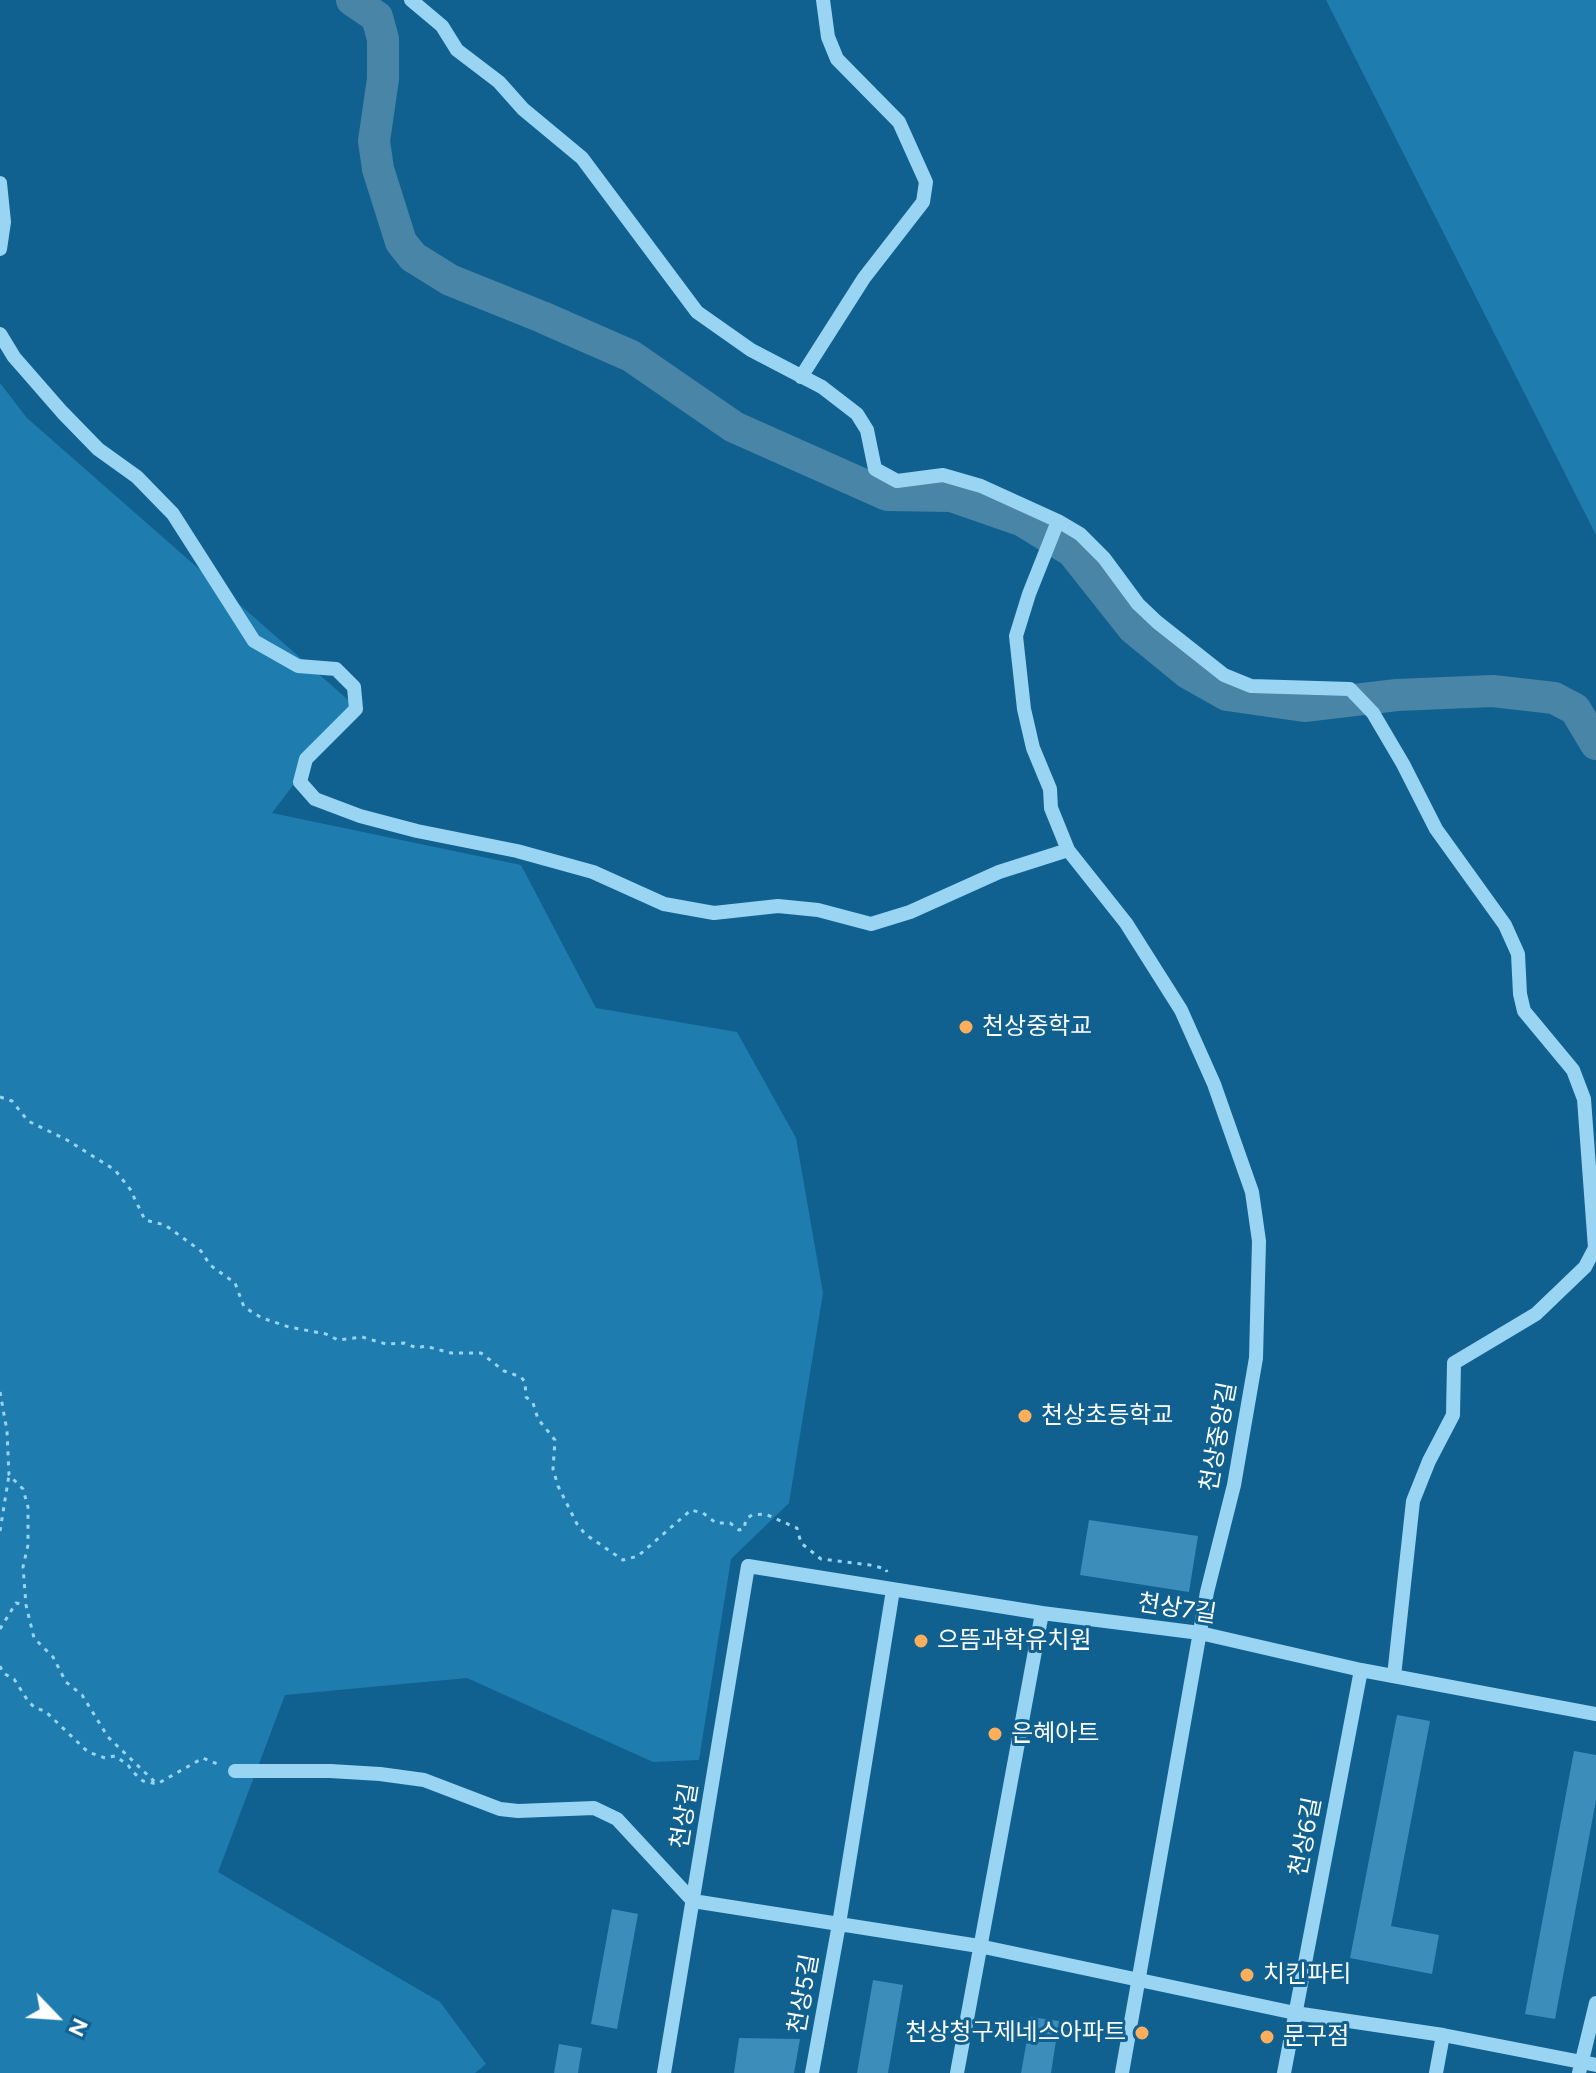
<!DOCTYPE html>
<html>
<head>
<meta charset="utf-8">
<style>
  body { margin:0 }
  #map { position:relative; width:1596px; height:2073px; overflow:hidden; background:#106190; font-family:Figtree,sans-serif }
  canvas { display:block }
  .north { position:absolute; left:16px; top:1977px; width:80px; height:80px; -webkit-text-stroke:6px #106190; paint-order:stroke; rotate:115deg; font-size:22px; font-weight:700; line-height:32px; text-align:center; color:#fff }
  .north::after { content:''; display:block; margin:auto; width:28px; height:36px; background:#fff; clip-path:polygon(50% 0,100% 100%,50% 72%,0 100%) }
</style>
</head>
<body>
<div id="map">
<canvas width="1596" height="2073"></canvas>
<div class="north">N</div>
</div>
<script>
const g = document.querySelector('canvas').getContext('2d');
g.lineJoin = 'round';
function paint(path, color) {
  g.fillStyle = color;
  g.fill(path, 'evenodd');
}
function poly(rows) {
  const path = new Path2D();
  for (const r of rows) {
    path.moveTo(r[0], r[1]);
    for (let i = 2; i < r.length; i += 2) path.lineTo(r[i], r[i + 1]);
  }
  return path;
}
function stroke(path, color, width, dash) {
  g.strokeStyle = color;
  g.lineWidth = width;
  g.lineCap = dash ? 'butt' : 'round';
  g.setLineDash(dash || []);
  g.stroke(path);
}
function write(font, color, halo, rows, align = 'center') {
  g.font = font + ' Figtree,"Noto Sans KR",sans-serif';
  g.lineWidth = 6;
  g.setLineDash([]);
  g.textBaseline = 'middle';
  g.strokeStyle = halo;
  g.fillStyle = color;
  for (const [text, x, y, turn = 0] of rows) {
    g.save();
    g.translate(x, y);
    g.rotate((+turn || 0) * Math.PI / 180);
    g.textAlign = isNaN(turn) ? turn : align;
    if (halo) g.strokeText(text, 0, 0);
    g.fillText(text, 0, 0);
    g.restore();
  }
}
paint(poly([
  [1326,0,1596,0,1596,535],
  [0,383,27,418,354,705,272,813,521,865,596,1008,737,1032,796,1138,823,1293,789,1503,731,1559,699,1760,653,1762,467,1678,285,1695,218,1872,440,2002,486,2064,475,2073,0,2073]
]), '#1e7cae');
stroke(poly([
  [352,0,377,17,383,39,383,79,374,141,378,169,401,242,413,257,450,280,542,317,631,356,734,427,887,495,951,496,1023,521,1072,551,1133,628,1188,673,1227,695,1304,706,1397,695,1493,691,1554,698,1575,709,1596,744]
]), '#4985a6', 32);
paint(poly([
  [1089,1520,1198,1536,1189,1592,1080,1575],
  [1397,1715,1430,1721,1391,1926,1439,1935,1432,1974,1350,1958],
  [1574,1751,1596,1755,1596,1800,1555,2019,1525,2014],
  [612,1909,638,1914,617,2029,591,2024],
  [873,1980,903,1985,888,2073,857,2073],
  [1031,2017,1059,2021,1051,2073,1021,2073],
  [739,2038,800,2039,794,2073,734,2073],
  [559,2044,582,2048,578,2073,554,2073]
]), '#3d8dbb');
stroke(poly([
  [0,1097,12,1101,28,1121,67,1140,115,1170,130,1189,145,1220,165,1225,201,1251,210,1265,235,1283,244,1307,262,1318,289,1327,326,1334,338,1340,362,1337,386,1344,404,1343,417,1348,425,1346,451,1353,481,1353,504,1371,521,1377,525,1382,526,1397,533,1403,538,1419,555,1440,553,1469,558,1486,577,1524,585,1534,623,1560,638,1556,691,1510,703,1513,716,1523,730,1523,739,1530,744,1529,746,1519,752,1515,765,1514,797,1528,801,1543,821,1559,870,1565,886,1569,887,1572],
  [0,1392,7,1431,9,1475,23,1489,28,1507,28,1545,23,1567,26,1605,34,1638,53,1657,66,1682,82,1695,108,1737,157,1784],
  [0,1531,9,1475],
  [0,1629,16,1603,25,1605],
  [0,1666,3,1673,14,1679,28,1701,35,1708,45,1711,88,1752,105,1758,115,1756,128,1765,132,1771,143,1781,157,1784,203,1758,222,1766]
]), '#99d4f3', 3, [4, 6]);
stroke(poly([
  [411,0,442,26,457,50,499,82,523,109,582,158,697,312,751,350,822,387,857,414,867,430,875,469,897,481,943,475,981,486,1058,521,1029,594,1016,636,1024,709,1033,748,1050,789,1051,808,1068,850,1126,923,1181,1010,1214,1084,1252,1192,1259,1241,1256,1358,1234,1485,1207,1592,1122,2073],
  [0,183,4,222,0,249],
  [0,334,14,357,62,412,98,449,137,477,173,514,254,641,298,666,336,669,354,687,356,709,306,759,300,782,315,799,360,816,417,831,517,851,593,872,664,904,714,913,778,906,818,910,871,924,910,912,999,872,1068,850],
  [801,377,864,278,923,202,926,182,899,122,837,59,828,37,823,0],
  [1058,521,1080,534,1104,558,1138,604,1157,622,1224,675,1251,686,1350,689,1373,713,1403,764,1436,829,1505,925,1518,954,1520,994,1524,1011,1573,1070,1584,1099,1595,1248,1585,1267,1536,1314,1454,1363,1453,1415,1429,1461,1413,1501,1394,1676],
  [235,1771,330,1771,380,1774,424,1780,500,1809,518,1811,594,1808,617,1819,693,1901,979,1946,1295,2013,1443,2035,1596,2065],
  [664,2073,748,1566,1042,1613,1200,1633,1361,1670,1596,1714],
  [812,2073,839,1924,893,1590],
  [957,2073,1042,1613],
  [1284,2073,1361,1670],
  [1436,2073,1443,2035],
  [1579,2073,1596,2003]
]), '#99d4f3', 14);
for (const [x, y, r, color] of [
  [966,1027,8,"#ffaf5b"],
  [1025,1416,8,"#ffaf5b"],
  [921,1641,8,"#ffaf5b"],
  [995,1734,8,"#ffaf5b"],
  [1247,1975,8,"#ffaf5b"],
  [1142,2033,8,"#ffaf5b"],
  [1267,2037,8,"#ffaf5b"]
]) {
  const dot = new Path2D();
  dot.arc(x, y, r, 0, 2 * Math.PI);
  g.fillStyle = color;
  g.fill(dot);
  stroke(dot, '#106190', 3);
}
write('24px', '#fff', '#106190', [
  ["천상중학교",982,1027],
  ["천상초등학교",1041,1416],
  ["으뜸과학유치원",937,1641],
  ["은혜아트",1011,1734],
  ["치킨파티",1263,1975],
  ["천상청구제네스아파트",1126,2033,"right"],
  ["문구점",1283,2037]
], 'left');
write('24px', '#fff', '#106190', [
  ["천상중앙길",1219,1437,-80],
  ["천상7길",1177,1609,9],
  ["천상길",685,1816,-81],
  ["천상6길",1306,1837,-79],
  ["천상5길",804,1994,-80]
]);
</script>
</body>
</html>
